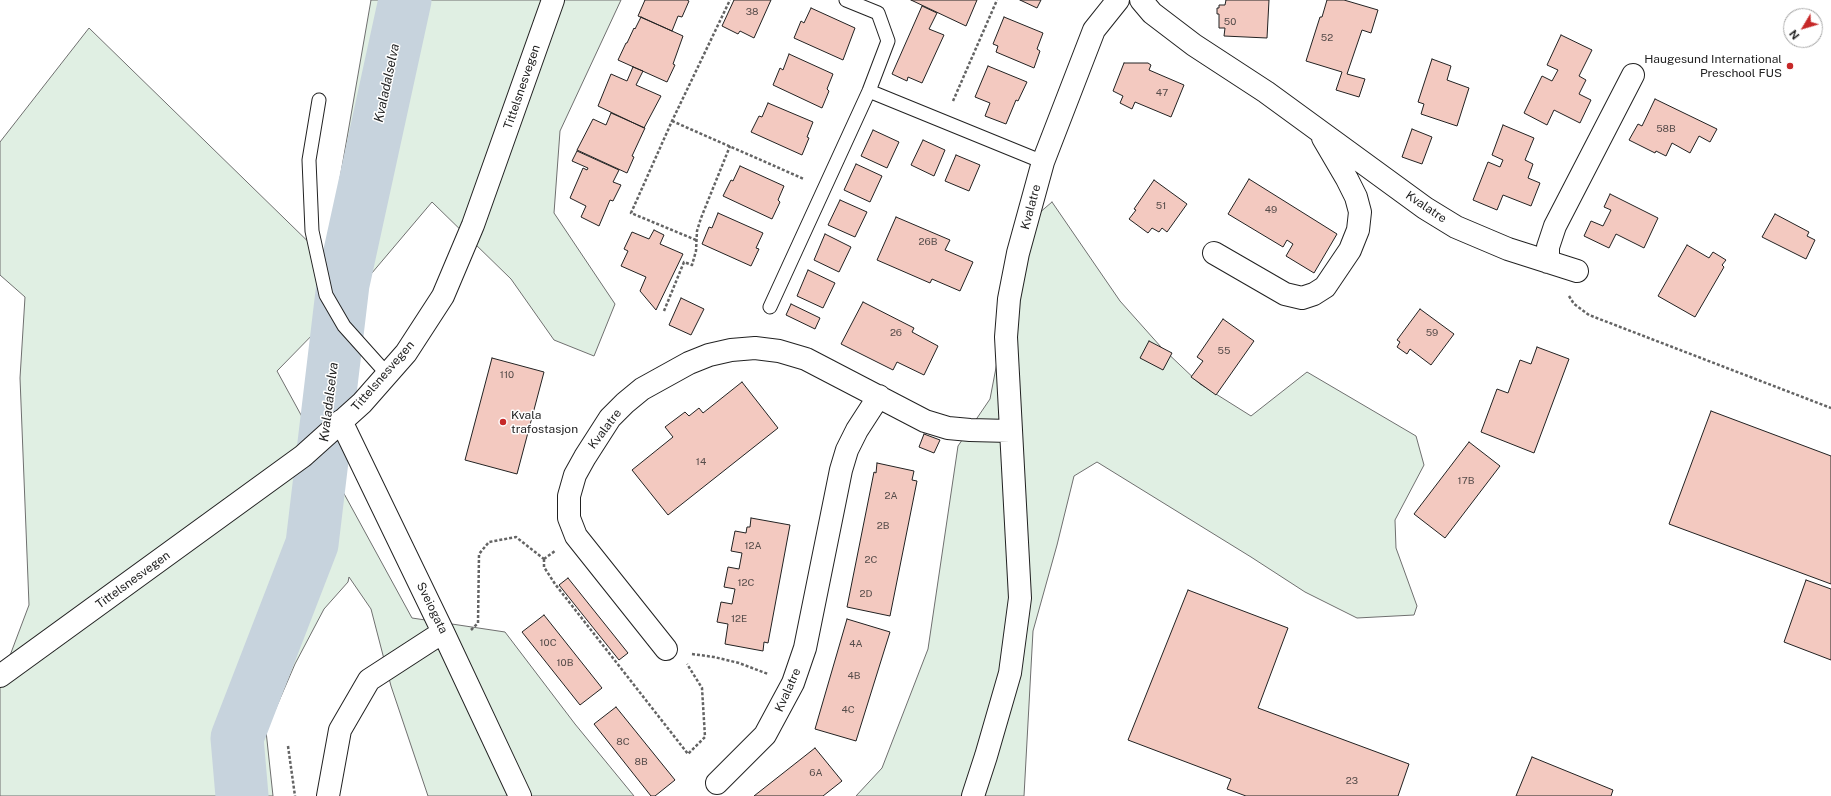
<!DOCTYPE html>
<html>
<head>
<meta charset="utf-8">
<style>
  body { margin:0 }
  #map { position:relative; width:1831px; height:796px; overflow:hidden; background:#fff; font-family:"Public Sans",sans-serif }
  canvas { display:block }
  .north { position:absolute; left:1783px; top:8px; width:40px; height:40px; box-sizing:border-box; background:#fff; border:1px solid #a7a7a7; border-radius:50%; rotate:232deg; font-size:11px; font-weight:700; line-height:16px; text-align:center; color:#222 }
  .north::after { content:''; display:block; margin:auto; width:14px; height:18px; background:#c62828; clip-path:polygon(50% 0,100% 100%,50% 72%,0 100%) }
</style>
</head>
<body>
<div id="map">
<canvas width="1831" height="796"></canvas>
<div class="north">N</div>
</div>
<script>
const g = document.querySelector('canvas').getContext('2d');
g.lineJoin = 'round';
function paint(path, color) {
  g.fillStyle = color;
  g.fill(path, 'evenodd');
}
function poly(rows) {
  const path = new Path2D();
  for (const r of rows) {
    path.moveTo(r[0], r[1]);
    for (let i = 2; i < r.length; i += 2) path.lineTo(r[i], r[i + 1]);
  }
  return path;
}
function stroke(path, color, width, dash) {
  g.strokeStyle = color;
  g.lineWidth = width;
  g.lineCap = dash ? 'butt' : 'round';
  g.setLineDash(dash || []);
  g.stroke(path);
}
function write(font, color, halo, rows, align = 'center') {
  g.font = font + ' "Public Sans",sans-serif';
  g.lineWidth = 3;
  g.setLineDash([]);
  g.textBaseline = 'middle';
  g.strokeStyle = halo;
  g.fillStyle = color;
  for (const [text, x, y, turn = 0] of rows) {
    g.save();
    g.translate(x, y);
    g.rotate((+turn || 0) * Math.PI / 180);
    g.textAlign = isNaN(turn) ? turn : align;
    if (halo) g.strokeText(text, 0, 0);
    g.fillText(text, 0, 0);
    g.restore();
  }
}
const green = poly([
  [371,0,621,0,560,131,554,213,615,304,594,356,554,340,511,279,432,202,366,280,277,371,412,618,505,632,575,724,634,796,428,796,391,686,371,609,349,577,348,582,324,609,295,664,266,731,273,796,0,796,0,682,29,605,20,378,25,297,0,275,0,142,89,28,326,259,371,0],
  [1052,202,1120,301,1161,347,1200,384,1251,416,1307,372,1416,436,1424,465,1395,520,1396,548,1417,606,1414,615,1357,618,1305,592,1251,557,1097,462,1074,476,1057,545,1033,631,1024,796,856,796,882,768,928,649,958,446,990,399,1008,305,1031,220,1052,202]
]);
paint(green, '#e0efe3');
stroke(green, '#6f6f6f', 1);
stroke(poly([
  [242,796,237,738,312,544,343,284,405,0]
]), '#c7d3dd', 53);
const building = poly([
  [645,0,687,0,689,1,682,17,678,16,672,31,638,16,645,0],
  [734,0,771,0,754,38,740,31,738,34,722,26,734,0],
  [911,0,977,0,966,26,911,0],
  [1020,0,1041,0,1037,8,1020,0],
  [1226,0,1269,0,1267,38,1224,36,1225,28,1219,28,1219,14,1217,14,1217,8,1219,8,1219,5,1225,5,1226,0],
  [1327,0,1344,0,1378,10,1371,33,1362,30,1347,74,1365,79,1359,97,1336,90,1342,72,1306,61,1320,17,1322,17,1327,0],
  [922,6,937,13,929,29,944,35,922,83,908,77,907,81,892,74,922,6],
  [811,8,855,28,843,60,794,38,801,21,804,23,811,8],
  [641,17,683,36,673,64,675,65,667,82,618,60,626,43,627,43,634,28,635,29,641,17],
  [1004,17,1043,33,1037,49,1040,51,1034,68,996,52,998,46,993,44,1004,17],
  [1561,35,1592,50,1579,76,1586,80,1579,94,1591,100,1580,123,1554,110,1547,125,1524,113,1542,76,1552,81,1558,70,1547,65,1561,35],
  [789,54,833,74,827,89,829,91,822,108,773,85,780,68,783,70,789,54],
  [1432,59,1451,66,1447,80,1469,88,1457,126,1421,114,1424,104,1418,102,1432,59],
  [1124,63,1148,63,1151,65,1149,70,1184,85,1171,117,1135,102,1132,109,1120,103,1123,96,1113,91,1124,63],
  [988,66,1027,82,1018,101,1016,100,1006,124,985,116,990,103,975,97,988,66],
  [633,67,643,71,636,85,661,96,644,128,598,106,611,74,627,81,633,67],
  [1655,99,1717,129,1710,142,1699,136,1690,153,1672,143,1666,156,1656,151,1655,153,1629,140,1638,124,1642,126,1655,99],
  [768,103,813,122,807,137,809,138,802,155,751,132,759,116,762,117,768,103],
  [611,113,645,128,632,156,634,157,627,173,577,150,593,119,606,125,611,113],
  [1503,125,1534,138,1525,160,1533,164,1528,178,1540,183,1531,206,1503,195,1497,210,1473,200,1488,162,1500,167,1503,160,1492,155,1503,125],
  [1412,129,1432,137,1422,164,1402,157,1412,129],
  [873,130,899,142,887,168,861,156,873,130],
  [923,140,945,150,934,176,911,165,923,140],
  [577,151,619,170,613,182,621,185,613,201,610,200,599,226,581,217,586,206,570,198,583,168,587,170,588,168,572,161,577,151],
  [956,155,980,165,969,191,945,181,956,155],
  [856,164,882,176,870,202,844,190,856,164],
  [740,166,784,186,778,200,780,202,772,219,723,196,731,180,733,181,740,166],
  [1249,179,1337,234,1314,273,1286,256,1293,244,1287,240,1283,247,1228,214,1249,179],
  [1154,180,1187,204,1167,232,1162,228,1159,232,1152,228,1148,233,1129,219,1136,210,1134,209,1154,180],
  [1610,194,1658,218,1644,248,1616,234,1609,248,1584,236,1591,221,1603,226,1611,210,1604,207,1610,194],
  [840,200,867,212,855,237,828,225,840,200],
  [718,213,763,233,756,248,759,249,751,266,702,244,709,227,712,228,718,213],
  [1775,214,1809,232,1807,236,1815,240,1806,259,1762,237,1775,214],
  [896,217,950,240,945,250,973,262,960,291,932,279,930,283,877,260,896,217],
  [654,230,664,235,660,244,683,254,656,310,640,291,646,277,621,266,628,251,624,249,632,232,649,239,654,230],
  [825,234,851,247,839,272,814,260,825,234],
  [1687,245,1709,258,1713,252,1726,260,1722,265,1724,267,1695,317,1658,296,1687,245],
  [808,270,835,283,823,308,797,296,808,270],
  [681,298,704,309,691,335,669,325,681,298],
  [863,302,914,328,912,332,938,346,924,375,897,362,893,370,841,344,863,302],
  [791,304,820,318,815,329,786,315,791,304],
  [1420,309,1454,334,1431,365,1410,349,1407,354,1397,347,1400,342,1397,340,1420,309],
  [1223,319,1254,341,1216,395,1191,377,1203,361,1197,357,1223,319],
  [1149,341,1172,353,1163,370,1140,358,1149,341],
  [1537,347,1569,359,1534,453,1481,432,1497,389,1508,393,1520,360,1531,364,1537,347],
  [492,358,544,372,517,474,465,460,492,358],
  [742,382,778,428,668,515,632,470,673,437,665,427,685,412,689,416,699,408,703,413,742,382],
  [1711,411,1831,456,1831,584,1669,524,1711,411],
  [924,434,940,440,934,453,919,447,924,434],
  [1469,442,1500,466,1445,538,1414,514,1469,442],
  [877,463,914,471,912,480,917,481,890,616,847,607,874,472,876,473,877,463],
  [751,518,790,525,768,643,764,642,763,651,725,644,728,624,717,622,721,602,732,604,735,589,724,587,728,567,739,569,742,553,731,551,735,531,746,533,747,527,750,527,751,518],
  [568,578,628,653,619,660,559,585,568,578],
  [1806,580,1831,589,1831,660,1784,642,1806,580],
  [1188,590,1288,628,1258,708,1409,764,1398,796,1246,796,1227,789,1231,779,1128,740,1188,590],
  [544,615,602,688,580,705,522,632,544,615],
  [847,619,890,632,856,741,815,729,847,619],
  [616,707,675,780,655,796,651,796,594,724,616,707],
  [815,748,842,781,823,796,754,796,815,748],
  [1532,757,1613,790,1611,796,1516,796,1532,757]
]);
paint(building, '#f3c9c0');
stroke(building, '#222', 1);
const service = poly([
  [869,91,1043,162],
  [319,100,309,160,312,231,326,295,344,326,387,374],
  [770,307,869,91,888,41,878,13,846,0]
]);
const minor = poly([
  [1141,0,1152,13,1194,45,1266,92,1425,208,1456,227,1508,249,1577,271],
  [1214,253,1285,294,1302,298,1314,294,1325,287,1350,250,1358,230,1360,212,1356,197,1347,179,1323,138],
  [1548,262,1548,247,1555,226,1633,75],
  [341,421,443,632,520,796],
  [666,649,576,536,569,518,569,496,575,475,585,457,610,418,625,403,642,389,689,363,709,355,731,350,755,348,779,351,806,359,925,421,948,428,970,430,1010,431],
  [0,676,303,456,362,403,406,353,443,296,473,225,553,0],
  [717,783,765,735,793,683,805,648,841,470,847,450,857,430,879,396],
  [328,796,340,730,369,680,443,632],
  [973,796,986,756,1010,673,1020,598,1006,337,1009,299,1018,253,1043,162,1094,30,1118,0]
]);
stroke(service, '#222', 15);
stroke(minor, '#222', 24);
stroke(poly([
  [953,101,997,0],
  [672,121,804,179],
  [696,240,631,213,672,121,730,0],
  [1569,296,1574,304,1589,315,1831,408],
  [664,311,684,262,692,265,696,251,697,231,701,218,730,146],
  [544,559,544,567,555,584,688,754,705,737,702,688,687,664],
  [544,559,555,551],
  [471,630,478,623,479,554,489,542,516,537,544,559],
  [692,654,714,657,739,663,768,674],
  [288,746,295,796]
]), '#646464', 2.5, [3, 2]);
stroke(service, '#fff', 13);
stroke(minor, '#fff', 22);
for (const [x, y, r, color] of [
  [1790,66,4,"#c62828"],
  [503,422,4,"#c62828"]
]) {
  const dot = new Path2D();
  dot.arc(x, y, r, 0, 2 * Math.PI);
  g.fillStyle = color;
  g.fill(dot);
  stroke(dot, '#fff', 1.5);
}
write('10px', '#564c4a', null, [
  ["38",752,12],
  ["50",1230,22],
  ["52",1327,38],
  ["47",1162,93],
  ["58B",1666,129],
  ["51",1161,206],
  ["49",1271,210],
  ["26B",928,242],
  ["26",896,333],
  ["59",1432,333],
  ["55",1224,351],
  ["110",507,375],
  ["14",701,462],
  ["17B",1466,481],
  ["2A",891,496],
  ["2B",883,526],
  ["12A",753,546],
  ["2C",871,560],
  ["12C",746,583],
  ["2D",866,594],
  ["12E",739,619],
  ["10C",548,643],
  ["4A",856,644],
  ["10B",565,663],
  ["4B",854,676],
  ["4C",848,710],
  ["8C",623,742],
  ["8B",641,762],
  ["6A",816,773],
  ["23",1352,781]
]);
write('12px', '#222', '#fff', [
  ["Haugesund International",1782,59],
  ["Preschool FUS",1782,73],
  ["Kvala",511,415,"left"],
  ["trafostasjon",511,429,"left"]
], 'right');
write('12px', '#222', '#fff', [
  ["Tittelsnesvegen",522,87,-71],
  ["Kvalatre",1031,207,-75],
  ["Kvalatre",1426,207,34],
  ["Tittelsnesvegen",383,376,-49],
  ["Kvalatre",605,429,-53],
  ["Tittelsnesvegen",133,580,-36],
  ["Sveiogata",432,608,64],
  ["Kvalatre",788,690,-66]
]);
write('italic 13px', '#222', '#fff', [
  ["Kvaladalselva",387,83,-78],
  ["Kvaladalselva",329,402,-83]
]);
</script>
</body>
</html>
